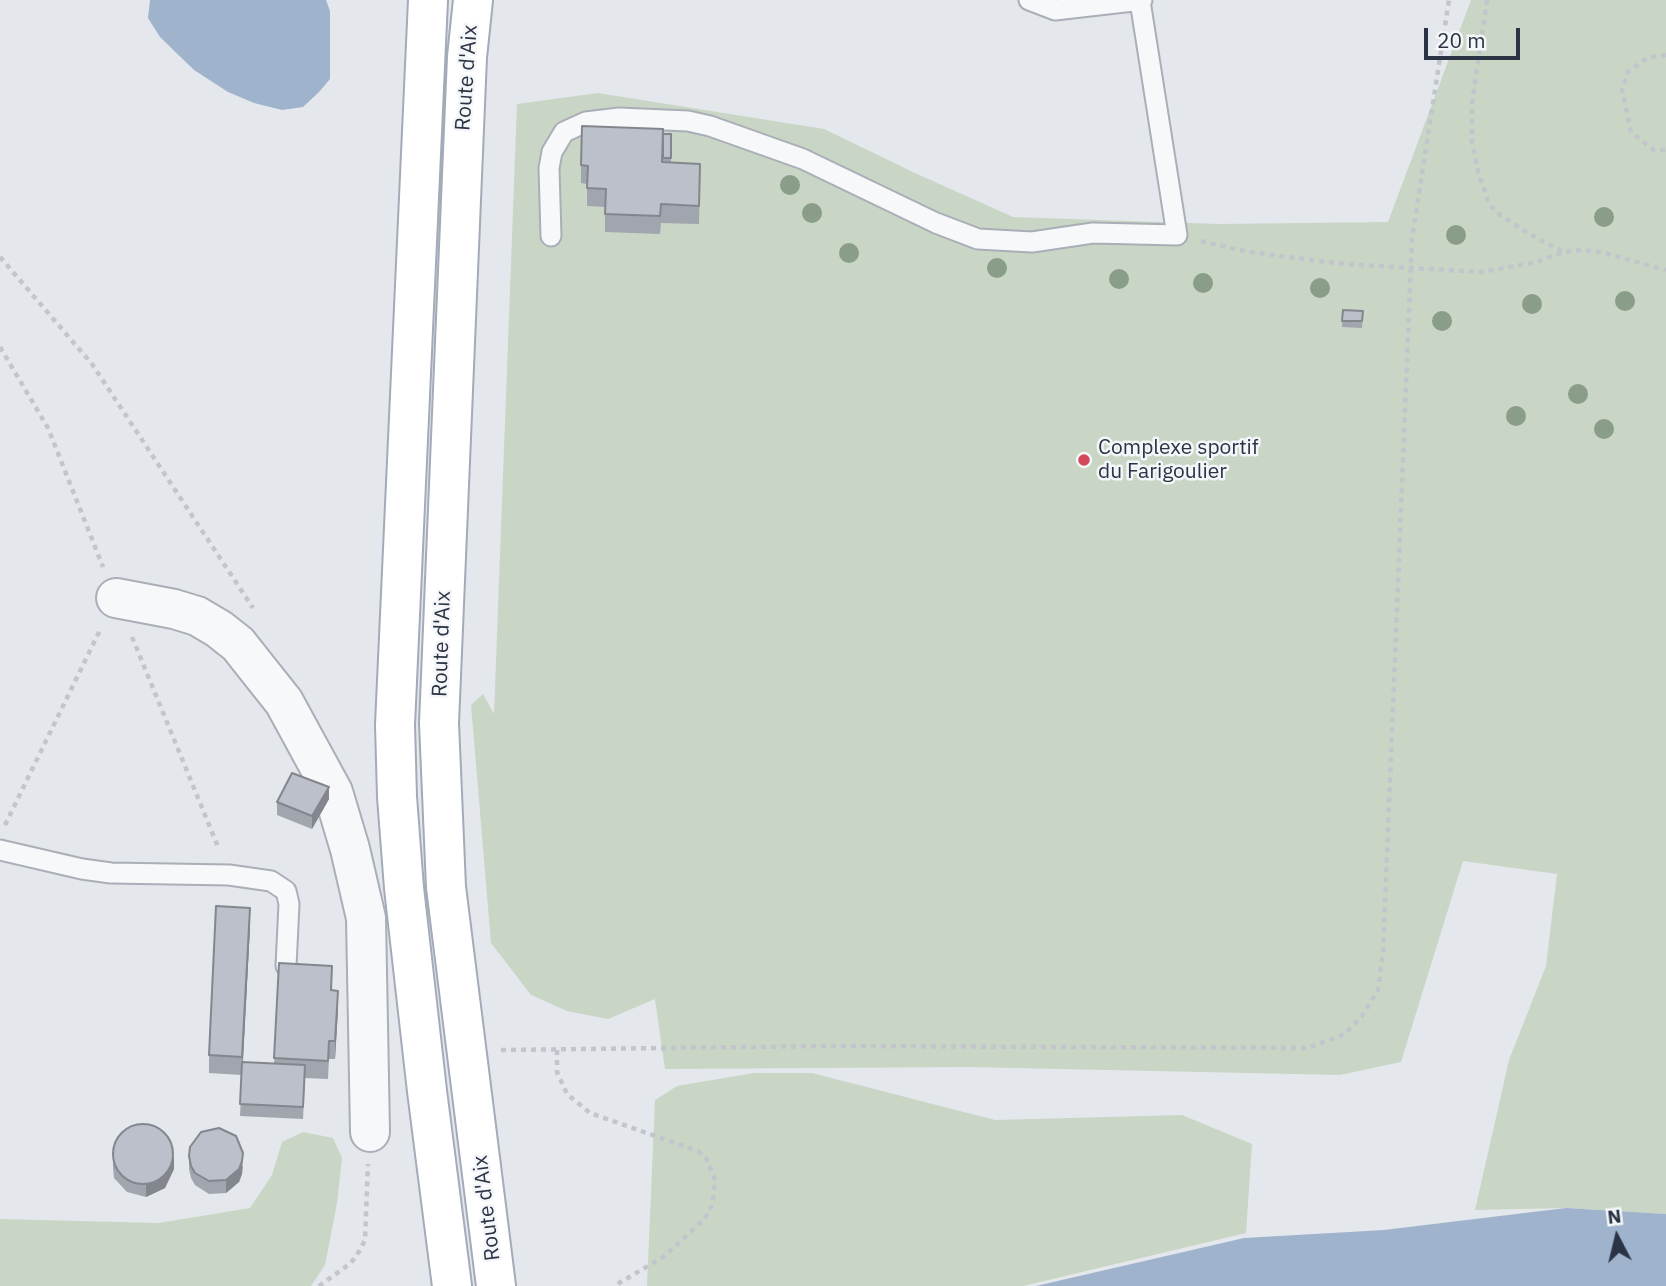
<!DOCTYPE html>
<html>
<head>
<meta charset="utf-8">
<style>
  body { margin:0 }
  #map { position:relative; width:1666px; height:1286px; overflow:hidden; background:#e4e7ec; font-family:"IBM Plex Sans",sans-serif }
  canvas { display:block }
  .north { position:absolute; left:1582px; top:1202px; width:70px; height:70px; -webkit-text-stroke:5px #f4f6f9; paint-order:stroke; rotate:353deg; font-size:19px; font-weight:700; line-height:28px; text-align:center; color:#2b3445 }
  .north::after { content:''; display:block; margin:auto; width:24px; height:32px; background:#2b3445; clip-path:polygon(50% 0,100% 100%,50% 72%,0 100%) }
  .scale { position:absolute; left:1424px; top:28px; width:96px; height:32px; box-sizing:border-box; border:4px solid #2b3445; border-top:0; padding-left:9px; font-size:21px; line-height:24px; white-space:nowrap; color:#2b3445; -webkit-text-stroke:5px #f4f6f9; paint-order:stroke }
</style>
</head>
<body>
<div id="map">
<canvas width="1666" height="1286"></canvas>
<div class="north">N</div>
<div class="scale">20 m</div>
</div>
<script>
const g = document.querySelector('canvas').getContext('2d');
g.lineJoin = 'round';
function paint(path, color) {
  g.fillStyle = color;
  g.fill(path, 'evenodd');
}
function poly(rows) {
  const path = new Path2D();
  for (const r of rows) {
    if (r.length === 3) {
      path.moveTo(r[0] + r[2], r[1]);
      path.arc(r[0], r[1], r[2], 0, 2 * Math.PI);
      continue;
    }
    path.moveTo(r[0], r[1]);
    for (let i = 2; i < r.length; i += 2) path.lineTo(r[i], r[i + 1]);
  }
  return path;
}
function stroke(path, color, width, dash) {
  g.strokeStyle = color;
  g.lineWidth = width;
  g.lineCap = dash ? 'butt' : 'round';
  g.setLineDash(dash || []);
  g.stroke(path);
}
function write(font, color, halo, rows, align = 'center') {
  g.font = font + ' "IBM Plex Sans",sans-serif';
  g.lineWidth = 5;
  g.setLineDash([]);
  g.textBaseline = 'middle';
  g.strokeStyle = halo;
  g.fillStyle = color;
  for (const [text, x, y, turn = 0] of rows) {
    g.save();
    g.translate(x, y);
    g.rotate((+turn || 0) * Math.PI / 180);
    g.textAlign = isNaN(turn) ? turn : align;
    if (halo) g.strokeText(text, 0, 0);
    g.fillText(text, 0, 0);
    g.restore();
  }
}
paint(poly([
  [1471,0,1666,0,1666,1214,1566,1208,1475,1210,1509,1060,1546,966,1557,874,1463,861,1401,1062,1340,1075,968,1067,665,1069,655,999,608,1019,567,1011,531,995,491,943,471,705,483,694,494,714,517,104,598,93,824,129,915,173,1013,217,1218,224,1388,222],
  [754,1073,812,1073,995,1120,1182,1115,1252,1144,1246,1233,1023,1286,647,1286,655,1100,677,1086],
  [303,1132,333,1138,342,1158,337,1203,325,1265,311,1286,0,1286,0,1219,159,1223,250,1208,272,1175,282,1142]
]), '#c9d6c5');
paint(poly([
  [150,0,326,0,330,11,330,79,319,92,303,107,282,110,254,103,228,92,194,70,160,37,148,18],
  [1566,1208,1666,1214,1666,1286,1036,1286,1244,1238,1384,1230]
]), '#9fb4cc');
const lane = poly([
  [1029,0,1055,10,1142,0],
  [551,236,549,168,552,152,564,132,586,122,619,118,688,121,710,126,803,159,936,223,978,239,1032,242,1093,233,1177,235,1140,1],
  [0,850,82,869,111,873,229,875,271,881,286,891,289,904,286,966]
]);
const street = poly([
  [116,598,174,609,197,616,219,629,238,644,284,702,333,792,350,849,366,918,370,1132]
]);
const primary = poly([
  [428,0,395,725,397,797,404,888,427,1091,452,1286],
  [473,0,467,57,439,723,446,887,496,1286]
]);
stroke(lane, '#a9aeb7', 23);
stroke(street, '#a9aeb7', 42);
stroke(primary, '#a3abb8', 42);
stroke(poly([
  [1487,0,1472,103,1472,142,1478,171,1489,204,1500,215,1538,239,1564,252],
  [1666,55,1647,58,1628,72,1622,90,1631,132,1654,150,1666,150],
  [1201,241,1249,252,1343,264,1481,272,1533,263,1564,252,1581,250,1601,252,1666,270],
  [0,257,92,364,253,608],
  [0,347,48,428,103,567],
  [132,637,219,849],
  [5,825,101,628],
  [501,1050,828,1046,1308,1048,1345,1034,1362,1016,1378,990,1383,953,1412,238,1449,0],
  [557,1050,557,1072,567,1094,590,1113,698,1151,706,1158,715,1180,713,1200,709,1213,700,1223,665,1256,614,1286],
  [319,1286,351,1263,360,1250,365,1240,368,1164]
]), '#c2c5cb', 4.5, [5, 5]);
stroke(lane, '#f7f8fa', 19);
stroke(street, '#f7f8fa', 38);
stroke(primary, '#fff', 38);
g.fillStyle = '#899d89';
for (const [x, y] of [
  [790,185],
  [812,213],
  [1604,217],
  [1456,235],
  [849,253],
  [997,268],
  [1119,279],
  [1203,283],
  [1320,288],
  [1625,301],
  [1532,304],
  [1442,321],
  [1578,394],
  [1516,416],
  [1604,429]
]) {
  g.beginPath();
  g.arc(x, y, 10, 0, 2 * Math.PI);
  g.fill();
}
paint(poly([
  [663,134,671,134,671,162,700,182,699,224,661,223,660,234,605,232,605,207,587,206,587,184,581,183,581,165],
  [1343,310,1363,311,1362,328,1342,327],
  [329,799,312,829,277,815,277,802],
  [250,927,243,1062,274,1064,279,963,332,990,338,1009,335,1059,329,1059,328,1079,305,1078,303,1119,240,1116,242,1075,209,1073,209,1055],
  [113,1156,174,1169,165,1188,146,1197,127,1192,114,1178,113,1168],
  [189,1156,243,1166,242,1174,239,1182,226,1193,209,1194,195,1185,191,1178,189,1169]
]), '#a1a5ae');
paint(poly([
  [329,787,329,799,312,829,312,816],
  [250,908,250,927,242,1075,242,1057],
  [338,991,338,1009,335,1059,335,1041],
  [243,1153,242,1174,239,1182,226,1193,226,1180],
  [174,1157,174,1169,165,1188,146,1197,146,1184]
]), '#83868d');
const building = poly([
  [582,126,663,129,662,162,700,164,699,206,661,204,660,216,605,214,606,189,587,188,588,166,581,165,582,126],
  [663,134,671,134,671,158,663,158,663,134],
  [1343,310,1363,311,1362,321,1342,321,1343,310],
  [292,773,329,787,312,816,277,802,292,773],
  [216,906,250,908,242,1057,209,1055,216,906],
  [279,963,332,966,331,990,338,991,335,1041,329,1041,328,1061,274,1058,279,963],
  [242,1062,305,1065,303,1107,240,1104,242,1062],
  [143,1154,30],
  [219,1128,236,1136,243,1153,242,1161,239,1169,226,1180,209,1181,195,1173,191,1166,189,1156,190,1147,201,1132,219,1128]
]);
paint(building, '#bbc0ca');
stroke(building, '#83868d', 2);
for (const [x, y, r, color] of [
  [1084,460,7,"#d1495b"]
]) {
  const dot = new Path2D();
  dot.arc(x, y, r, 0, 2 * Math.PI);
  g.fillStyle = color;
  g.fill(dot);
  stroke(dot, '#f4f6f9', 2.5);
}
write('21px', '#2b3445', '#f4f6f9', [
  ["Route d'Aix",467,78,-86],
  ["Route d'Aix",442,644,-88],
  ["Route d'Aix",487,1208,-97]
]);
write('21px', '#2b3445', '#f4f6f9', [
  ["Complexe sportif",1098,448],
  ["du Farigoulier",1098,472]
], 'left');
</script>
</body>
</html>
